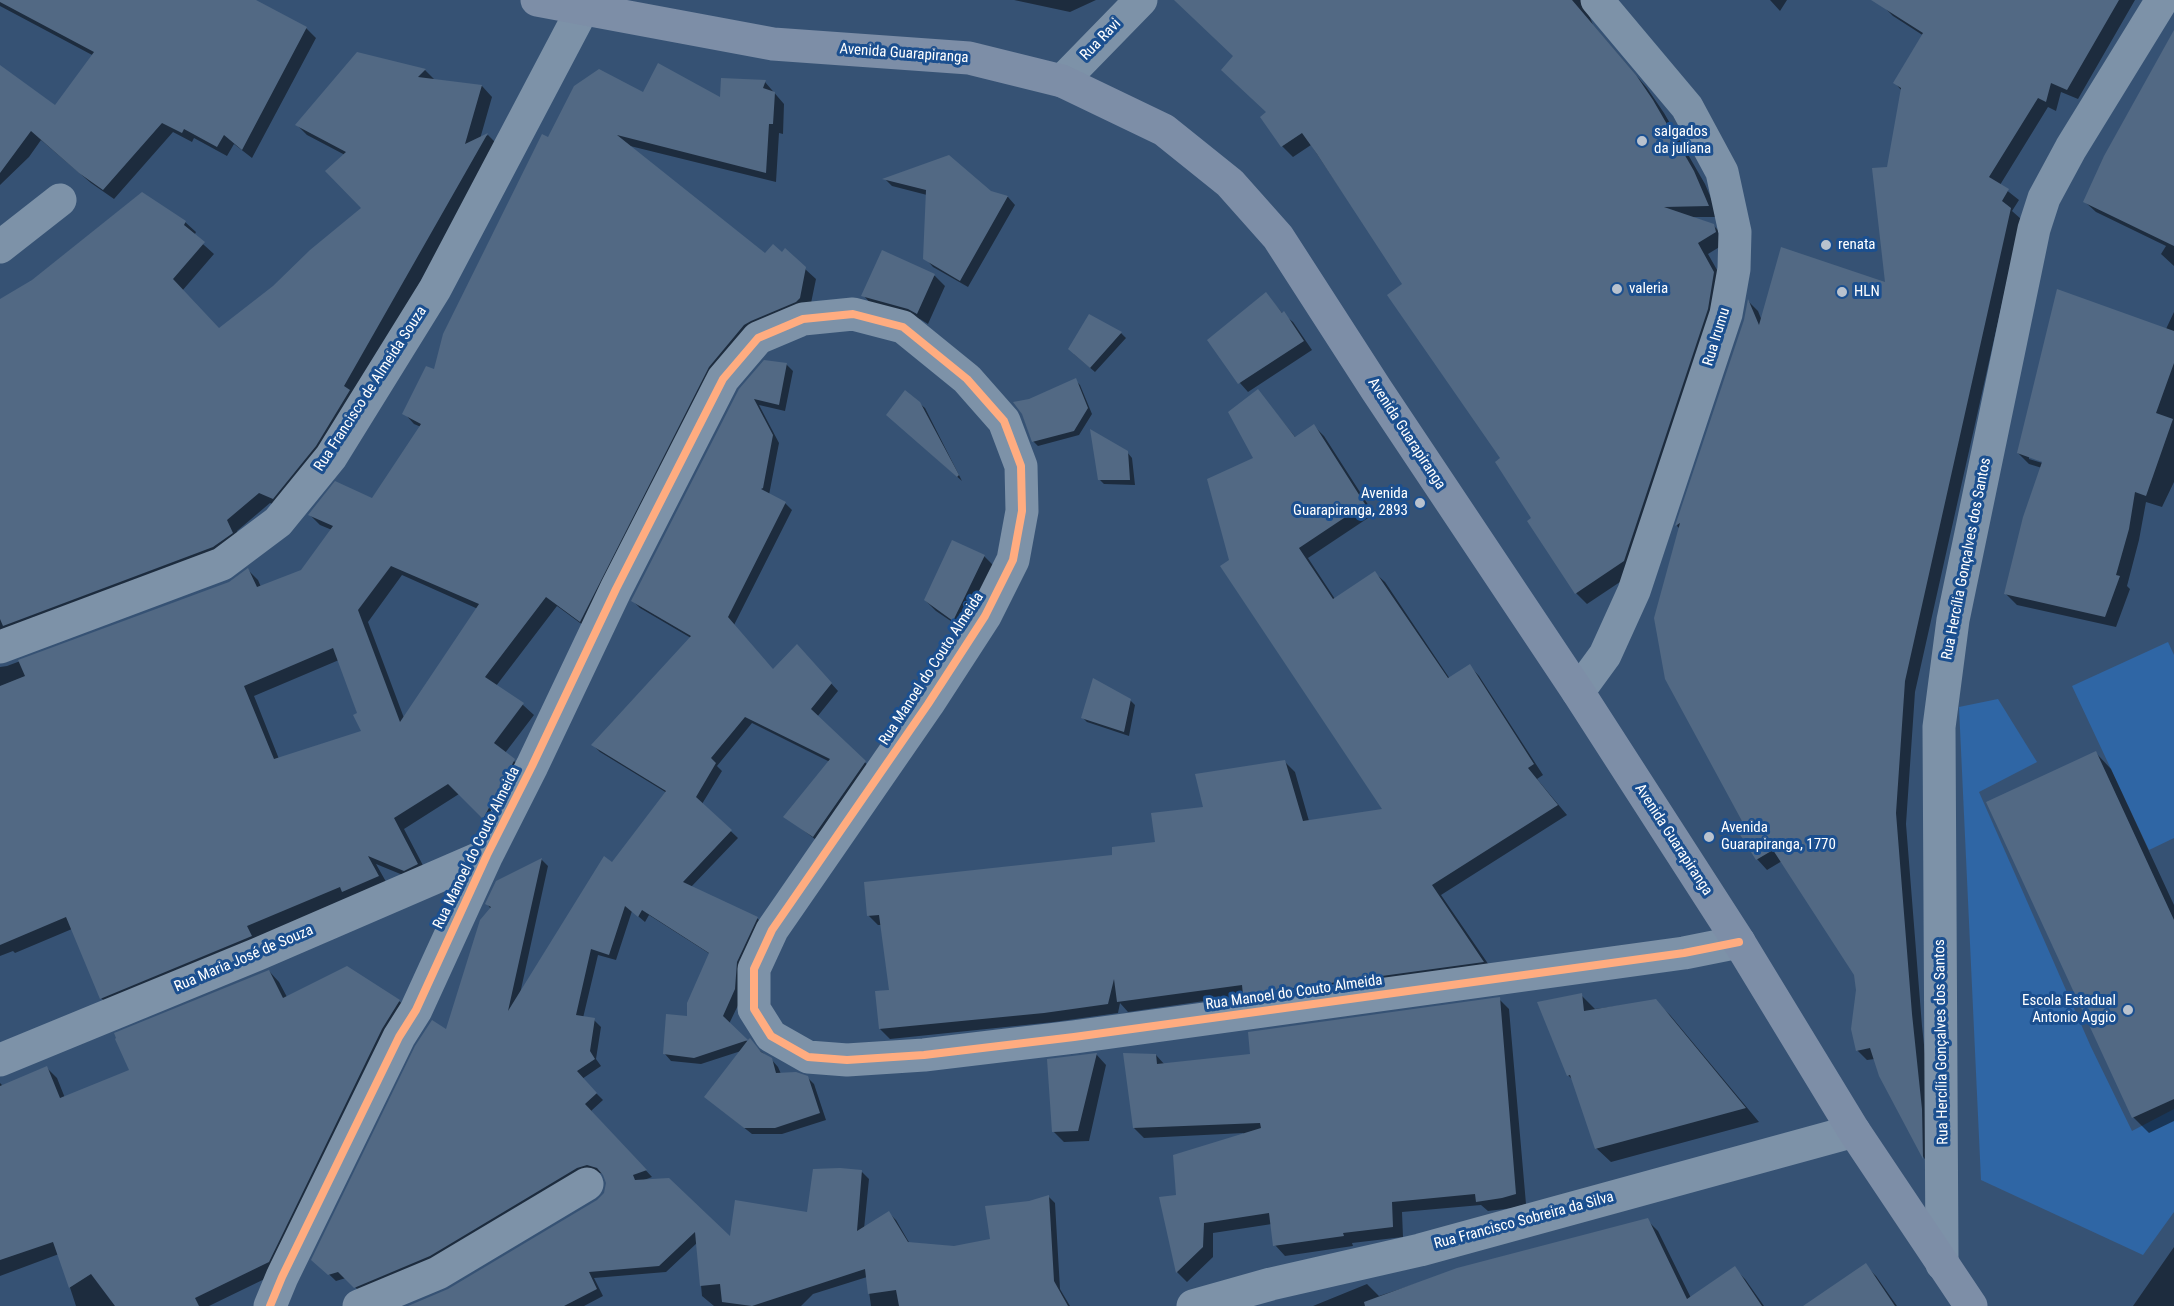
<!DOCTYPE html>
<html>
<head>
<meta charset="utf-8">
<style>
  body { margin:0 }
  canvas { display:block; background:#365274 }
</style>
</head>
<body>
<canvas width="2174" height="1306"></canvas>
<script>
const g = document.querySelector('canvas').getContext('2d');
g.lineJoin = 'round';
function paint(path, color) {
  g.fillStyle = color;
  g.fill(path, 'evenodd');
}
function poly(rows) {
  const path = new Path2D();
  for (const r of rows) {
    path.moveTo(r[0], r[1]);
    for (let i = 2; i < r.length; i += 2) path.lineTo(r[i], r[i + 1]);
  }
  return path;
}
function stroke(path, color, width, dash) {
  g.strokeStyle = color;
  g.lineWidth = width;
  g.lineCap = dash ? 'butt' : 'round';
  g.setLineDash(dash || []);
  g.stroke(path);
}
function write(font, color, halo, rows, align = 'center') {
  g.font = font + ' "Roboto Condensed",sans-serif';
  g.lineWidth = 6;
  g.setLineDash([]);
  g.textBaseline = 'middle';
  g.strokeStyle = halo;
  g.fillStyle = color;
  for (const [text, x, y, turn = 0] of rows) {
    g.save();
    g.translate(x, y);
    g.rotate((+turn || 0) * Math.PI / 180);
    g.textAlign = isNaN(turn) ? turn : align;
    if (halo) g.strokeText(text, 0, 0);
    g.fillText(text, 0, 0);
    g.restore();
  }
}
paint(poly([
  [2168,642,2174,655,2174,838,2149,850,2072,686],
  [1998,699,2037,762,1979,792,2091,1047,2132,1131,2174,1109,2174,1212,2143,1255,1981,1180,1959,707]
]), '#2f66a5');
paint(poly([
  [0,0,253,0,306,28,316,38,252,158,234,144,227,156,194,138,192,142,173,132,114,199,91,183,41,140,29,157,0,185,0,67,55,107,94,56,0,6],
  [1014,0,1096,0,1070,12],
  [1175,0,1587,0,1589,15,1593,25,1647,88,1664,113,1705,184,1719,217,1691,217,1713,225,1725,237,1726,243,1708,254,1725,284,1635,572,1587,604,1576,593,1404,284,1311,145,1293,157,1282,146,1262,117,1268,113,1235,56],
  [1770,0,1787,0,1780,11],
  [1886,0,2135,0,2078,99,2061,92,2056,111,2048,107,2000,185,2019,200,2012,211,2021,219,1915,692,1906,824,1922,1026,1932,1120,1932,1167,1924,1158,1881,1076,1875,1059,1867,1060,1857,1050,1857,990,1855,974,1782,861,1767,870,1757,859,1736,826,1744,821,1680,529,1677,526,1745,320,1749,302,1758,311,1762,321,1887,284,1888,169,1902,91,1895,83,1924,36,1893,16,1883,6],
  [2174,35,2174,266,2161,254,2166,246,2096,212,2085,202],
  [358,54,425,70,436,81,482,86,492,97,480,139,488,135,498,145,355,397,284,509,270,503,237,531,242,544,0,643,0,301,185,222,196,232,194,236,214,254,182,291,219,330,274,287,363,208,345,155,307,135,297,125],
  [765,82,784,104,783,134,779,133,776,182,626,145,766,256,805,269,816,279,810,308,761,331,591,631,557,606,496,686,523,705,534,715,505,753,524,770,494,828,459,794,404,829,428,875,415,880,376,864,389,887,112,1008,101,998,72,929,15,953,13,951,0,956,0,667,7,666,229,583,248,570,258,580,261,587,302,571,332,530,320,525,310,515,372,500,421,427,414,424,404,413,435,371,548,139,644,94,722,99],
  [402,575,478,609,404,718,368,622],
  [339,660,364,732,279,759,254,696],
  [885,179,991,193,1008,197,1015,205,968,287,933,267,925,258,927,195,892,186],
  [882,252,935,276,945,286,928,324,920,319,873,306,863,295],
  [1266,294,1283,314,1293,322,1312,350,1248,392,1240,383],
  [2174,312,2174,482,2162,507,2146,502,2139,540,2127,586,2130,589,2116,627,2017,605,2006,594,2042,468,2029,464,2018,453,2166,329],
  [2029,456,2049,465,2029,459],
  [1121,333,1126,338,1095,372,1074,354],
  [786,364,793,371,785,411,759,405,779,443,769,495,785,503,792,510,734,625,773,670,804,653,838,691,817,717,872,769,820,843,785,816,830,762,752,723,717,766,722,771,702,804,738,838,691,887,757,918,764,925,742,997,729,1024,748,1042,771,1059,778,1067,781,1074,807,1077,814,1084,826,1120,782,1134,752,1134,713,1103,741,1051,701,1064,671,1061,665,1054,688,1017,710,954,649,915,645,922,632,911,616,960,598,955,583,1018,594,1020,601,1027,596,1059,601,1066,582,1079,603,1100,591,1111,652,1177,644,1180,731,1239,808,1214,862,1172,869,1179,864,1229,889,1213,896,1220,910,1244,954,1247,992,1240,1029,1202,1048,1196,1055,1203,1060,1289,1070,1306,871,1306,867,1277,813,1294,801,1306,714,1306,702,1296,697,1243,666,1272,594,1278,603,1296,584,1306,412,1306,448,1290,598,1201,605,1193,607,1183,605,1174,595,1172,437,1263,362,1294,346,1278,336,1281,313,1259,446,1032,491,909,487,904,541,859,548,866,520,994,612,864,667,793,600,752,593,745,691,638,640,608,633,601,740,390],
  [1075,380,1080,385,1092,414,1079,435,1038,446,1033,441,1030,401],
  [1258,391,1296,438,1314,426,1324,436,1374,514,1308,558,1335,599,1375,573,1385,582,1450,679,1470,666,1479,676,1543,775,1537,779,1567,815,1441,895,1493,971,1255,1004,1246,995,1128,1012,1120,1003,1118,1013,1054,1022,890,1039,880,1029,890,992,882,925,878,925,868,915,1113,856,1156,843,1204,808,1285,762,1295,772,1309,821,1385,810,1231,561,1255,459],
  [919,403,925,408,962,481,892,419],
  [1127,452,1132,458,1135,485,1104,484,1099,479],
  [984,556,995,567,964,630,936,611,925,600],
  [1130,700,1135,705,1129,736,1087,722,1082,717],
  [2096,753,2111,769,2174,905,2174,1121,2149,1133,2133,1117],
  [269,971,279,982,287,997,399,1001,410,1011,279,1272,209,1306,76,1306,59,1254,0,1276,0,1083,3,1086,47,1068,57,1078,65,1098,131,1071],
  [1581,995,1595,1009,1655,1001,1670,1015,1759,1122,1611,1162,1596,1148,1573,1080,1568,1075],
  [1499,999,1509,1009,1526,1204,1513,1208,1488,1211,1481,1205,1402,1212,1403,1237,1352,1243,1353,1246,1285,1256,1275,1245,1272,1224,1213,1233,1213,1257,1187,1282,1177,1272,1161,1199,1177,1196,1244,1133,1144,1138,1134,1128,1156,1055,1165,1065,1252,1055],
  [1096,1054,1106,1065,1089,1141,1064,1142,1053,1131],
  [1647,1220,1658,1231,1691,1298,1734,1268,1745,1279,1764,1306,1313,1306,1367,1284,1379,1296,1457,1270],
  [2174,1247,2174,1306,2133,1306],
  [1865,1265,1876,1276,1897,1306,1806,1306]
]), '#0007');
paint(poly([
  [0,0,256,0,307,27,242,150,224,135,217,147,184,129,182,133,162,123,103,190,79,173,31,131,0,173,0,65,55,105,94,52,0,2],
  [1174,0,1572,0,1636,75,1653,100,1694,171,1709,206,1664,207,1714,224,1716,232,1698,243,1714,272,1708,309,1624,561,1575,594,1527,521,1531,518,1495,462,1500,458,1387,295,1402,284,1317,154,1302,133,1281,147,1260,117,1266,112,1221,70,1233,56],
  [1871,0,2119,0,2067,90,2051,83,2046,102,2038,98,1989,177,2009,189,2002,201,2011,208,1905,681,1896,813,1912,1014,1922,1109,1923,1159,1879,1076,1870,1048,1856,1051,1851,1029,1856,990,1854,975,1773,850,1756,860,1734,825,1742,821,1665,679,1654,618,1680,523,1675,526,1744,320,1748,299,1759,325,1781,247,1885,282,1872,168,1887,167,1901,88,1893,83,1923,33],
  [2174,30,2174,246,2083,202,2104,156],
  [357,52,426,69,418,77,482,85,465,144,488,133,344,386,350,390,316,446,273,499,259,493,227,520,233,533,213,547,3,626,0,619,0,299,32,280,142,192,186,221,184,225,205,242,173,279,219,328,273,286,310,250,361,208,325,171,346,152,295,125],
  [658,63,720,97,721,78,766,80,763,88,775,92,773,124,769,124,766,173,617,135,765,253,773,244,782,252,785,248,806,267,800,298,796,302,751,321,744,325,709,367,580,622,546,597,485,677,524,703,494,743,515,759,483,819,448,784,394,818,418,864,404,871,368,856,379,876,342,892,340,887,247,926,252,936,100,999,66,917,0,945,0,686,25,676,18,660,229,582,248,568,257,587,301,570,333,526,308,515,335,481,372,498,421,424,402,414,426,366,434,369,443,334,542,134,548,137,574,86,599,69,643,92],
  [391,566,479,604,400,722,358,610],
  [333,648,357,713,353,715,361,731,274,759,244,686],
  [949,155,991,191,1008,196,960,281,923,259,926,190,882,179],
  [882,250,935,274,917,314,908,309,861,296],
  [2057,289,2174,331,2174,363,2156,413,2173,419,2146,496,2135,492,2129,529,2116,575,2120,576,2105,617,2004,594,2023,517,2042,462,2017,453],
  [1266,292,1282,313,1284,311,1304,341,1238,384,1207,340],
  [1089,314,1122,332,1090,368,1068,349],
  [764,360,787,363,779,405,754,399,773,435,763,488,761,489,786,502,728,617,773,669,797,644,832,683,811,709,866,761,813,837,783,817,830,759,745,717,711,758,716,763,696,797,732,830,683,882,758,917,737,962,735,989,723,1016,748,1040,750,1038,761,1052,772,1058,776,1073,796,1072,808,1076,820,1113,775,1128,744,1128,704,1097,748,1040,694,1058,663,1054,666,1014,687,1016,687,1003,709,953,642,910,638,917,625,906,609,955,591,949,576,1015,595,1018,590,1051,595,1059,577,1071,597,1093,585,1104,647,1170,633,1175,635,1180,669,1178,730,1236,735,1200,807,1212,813,1169,840,1168,862,1170,857,1231,889,1211,908,1242,954,1246,990,1239,985,1206,1029,1201,1049,1195,1054,1281,1068,1306,899,1306,896,1290,868,1294,865,1269,752,1306,722,1302,720,1284,700,1286,695,1232,659,1266,589,1272,597,1289,564,1306,408,1306,448,1289,597,1200,604,1193,606,1183,603,1175,597,1168,587,1165,577,1168,430,1256,354,1288,338,1272,328,1275,311,1260,415,1046,432,1020,446,1029,480,920,491,907,485,904,496,881,542,858,508,1011,604,856,612,862,666,791,591,745,691,636,631,601,739,389],
  [1076,378,1088,408,1074,431,1032,442,1022,414,1013,402,1029,399],
  [1258,389,1295,437,1314,424,1365,504,1299,548,1333,599,1375,571,1448,678,1470,664,1534,764,1528,768,1558,805,1432,885,1484,962,1243,995,1242,985,1117,1002,1114,979,1108,1004,1044,1013,879,1029,875,991,889,990,879,915,867,916,864,882,1112,855,1112,847,1155,842,1151,813,1203,807,1195,774,1285,760,1303,821,1382,809,1220,566,1229,560,1207,479,1253,458,1228,412],
  [905,390,920,402,959,475,957,477,886,415],
  [1090,429,1128,451,1130,480,1098,480],
  [952,540,985,555,953,621,924,600],
  [1093,678,1131,699,1124,732,1081,718],
  [2096,751,2174,920,2174,1099,2132,1118,1986,802],
  [347,966,400,1000,382,1029,269,1262,195,1298,199,1306,115,1306,91,1274,69,1288,53,1242,0,1260,0,1086,47,1066,60,1098,129,1070,115,1039,116,1038,114,1033,269,970,283,998],
  [1582,993,1584,1011,1656,999,1746,1108,1595,1149,1570,1075,1567,1076,1537,1002],
  [1500,997,1516,1194,1502,1198,1476,1202,1475,1194,1392,1202,1393,1227,1343,1233,1344,1236,1273,1246,1269,1213,1204,1223,1203,1247,1176,1273,1159,1197,1176,1195,1173,1155,1261,1128,1260,1123,1133,1128,1123,1053,1156,1054,1157,1064,1250,1054,1248,1032],
  [1097,1053,1078,1131,1052,1132,1047,1059],
  [1648,1218,1687,1299,1735,1266,1762,1306,1365,1306,1364,1302,1457,1268],
  [1866,1263,1895,1306,1803,1306]
]), '#526984');
stroke(poly([
  [1062,81,1141,0],
  [0,247,60,200],
  [0,647,222,564,278,522,331,457,435,289,582,10],
  [1578,692,1605,655,1634,591,1726,314,1734,269,1735,232,1722,172,1687,107,1597,0],
  [0,1060,258,954,487,855],
  [1942,1264,1939,727,1953,620,2034,229,2044,198,2071,148,2162,0],
  [270,1306,282,1277,399,1037,416,1010,487,855,532,766,616,589,723,379,758,338,803,319,853,314,903,327,967,379,1004,421,1021,466,1022,511,1013,560,985,616,928,704,772,930,754,969,754,1009,771,1036,808,1057,847,1060,924,1055,1074,1037,1684,953,1739,942],
  [359,1306,438,1273,587,1184],
  [1193,1306,1271,1284,1420,1250,1854,1131]
]), '#7d92a8', 33);
stroke(poly([
  [537,0,773,44,969,58,1062,81,1164,130,1230,183,1278,237,1376,389,1578,692,1739,942,1854,1131,1971,1306]
]), '#7d8ea7', 33);
stroke(poly([
  [270,1306,282,1277,399,1037,416,1010,487,855,532,766,616,589,723,379,758,338,803,319,853,314,903,327,967,379,1004,421,1021,466,1022,511,1013,560,985,616,928,704,772,930,754,969,754,1009,771,1036,808,1057,847,1060,924,1055,1074,1037,1684,953,1739,942]
]), '#ffac80', 8);
for (const [x, y, r, color] of [
  [1642,141,6,"#b9c2ce"],
  [1826,245,6,"#b9c2ce"],
  [1617,289,6,"#b9c2ce"],
  [1842,292,6,"#b9c2ce"],
  [1420,503,6,"#b9c2ce"],
  [1709,837,6,"#b9c2ce"],
  [2128,1010,6,"#b9c2ce"]
]) {
  const dot = new Path2D();
  dot.arc(x, y, r, 0, 2 * Math.PI);
  g.fillStyle = color;
  g.fill(dot);
  stroke(dot, '#1b4f8f', 2);
}
write('15px', '#fff', '#1b4f8f', [
  ["Rua Ravi",1101,40,-46],
  ["Avenida Guarapiranga",904,54,4],
  ["Rua Irumu",1717,337,-73],
  ["Rua Francisco de Almeida Souza",371,389,-57],
  ["Avenida Guarapiranga",1406,434,57],
  ["Rua Hercília Gonçalves dos Santos",1967,559,-79],
  ["Rua Manoel do Couto Almeida",932,669,-57],
  ["Avenida Guarapiranga",1673,840,57],
  ["Rua Manoel do Couto Almeida",477,848,-64],
  ["Rua Maria José de Souza",244,959,-23],
  ["Rua Manoel do Couto Almeida",1294,993,-8],
  ["Rua Hercília Gonçalves dos Santos",1942,1042,-91],
  ["Rua Francisco Sobreira da Silva",1524,1221,-15]
]);
write('15px', '#fff', '#1b4f8f', [
  ["salgados",1654,132],
  ["da juliana",1654,149],
  ["renata",1838,245],
  ["valeria",1629,289],
  ["HLN",1854,292],
  ["Avenida",1408,494,"right"],
  ["Guarapiranga, 2893",1408,511,"right"],
  ["Avenida",1721,828],
  ["Guarapiranga, 1770",1721,845],
  ["Escola Estadual",2116,1001,"right"],
  ["Antonio Aggio",2116,1018,"right"]
], 'left');
</script>
</body>
</html>
